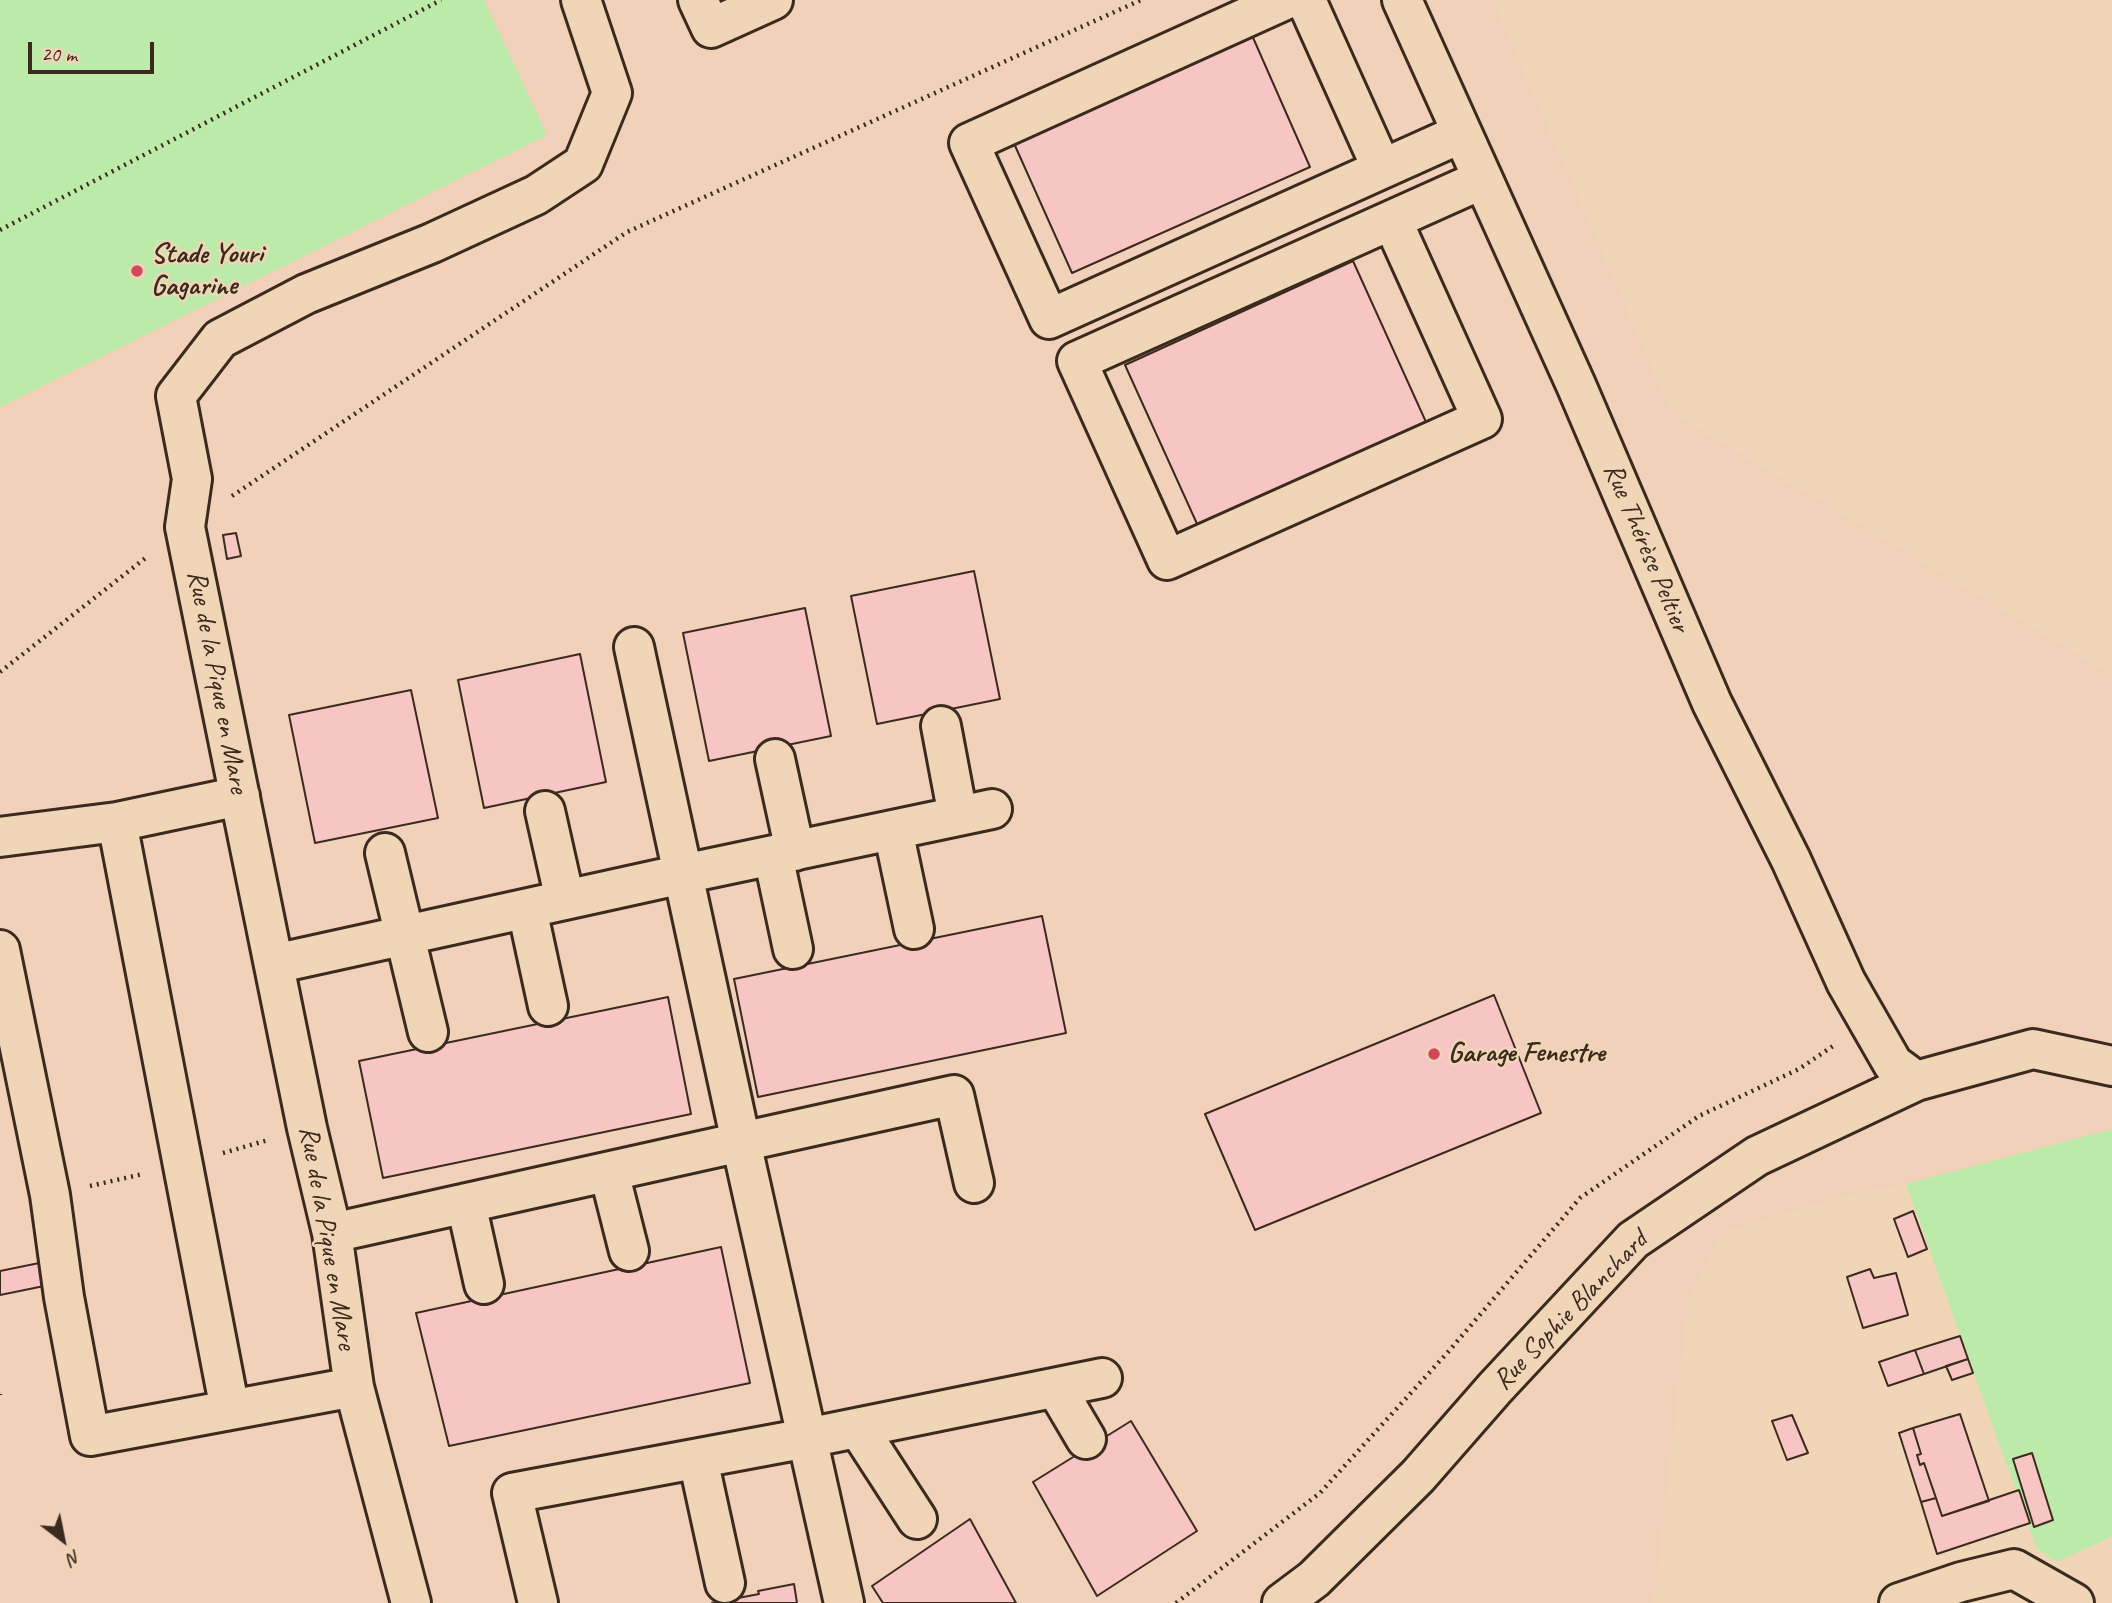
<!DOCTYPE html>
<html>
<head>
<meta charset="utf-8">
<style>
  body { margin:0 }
  #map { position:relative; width:2112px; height:1603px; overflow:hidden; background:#f0d6b7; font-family:Caveat,sans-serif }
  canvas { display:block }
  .north { position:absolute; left:28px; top:1505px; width:70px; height:70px; -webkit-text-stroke:5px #f0d6b7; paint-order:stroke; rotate:148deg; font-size:19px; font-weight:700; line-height:28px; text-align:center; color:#3b2a1e }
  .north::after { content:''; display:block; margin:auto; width:24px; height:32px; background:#3b2a1e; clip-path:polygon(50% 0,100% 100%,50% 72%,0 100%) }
  .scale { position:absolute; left:28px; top:42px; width:126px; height:32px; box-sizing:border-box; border:4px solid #3b2a1e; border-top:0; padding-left:9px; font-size:21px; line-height:24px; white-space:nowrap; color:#3b2a1e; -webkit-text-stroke:5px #f0d6b7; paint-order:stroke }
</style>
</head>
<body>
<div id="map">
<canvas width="2112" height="1603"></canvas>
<div class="north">N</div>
<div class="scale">20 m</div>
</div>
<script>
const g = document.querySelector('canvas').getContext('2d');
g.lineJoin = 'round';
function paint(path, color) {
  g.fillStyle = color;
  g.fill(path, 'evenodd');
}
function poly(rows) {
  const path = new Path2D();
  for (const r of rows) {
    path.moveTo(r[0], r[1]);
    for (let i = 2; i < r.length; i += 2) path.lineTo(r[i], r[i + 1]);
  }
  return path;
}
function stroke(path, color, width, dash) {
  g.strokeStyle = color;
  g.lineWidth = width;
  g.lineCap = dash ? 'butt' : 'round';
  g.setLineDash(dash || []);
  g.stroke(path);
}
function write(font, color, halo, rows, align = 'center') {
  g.font = font + ' Caveat,sans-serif';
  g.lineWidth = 5;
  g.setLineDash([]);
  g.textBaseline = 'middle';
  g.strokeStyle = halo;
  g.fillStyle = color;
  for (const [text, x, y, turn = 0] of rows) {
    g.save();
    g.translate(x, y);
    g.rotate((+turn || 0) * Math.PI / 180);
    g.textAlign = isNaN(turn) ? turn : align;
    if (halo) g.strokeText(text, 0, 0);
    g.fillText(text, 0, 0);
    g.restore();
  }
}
paint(poly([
  [484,0,1493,0,1672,413,2112,675,2112,1129,1906,1184,1851,1194,1724,1232,1688,1303,1655,1595,1651,1603,0,1603,0,407,547,135]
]), '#f2d1bb');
paint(poly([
  [0,0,484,0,547,135,0,407],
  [2112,1129,2112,1536,2057,1562,2037,1549,1906,1184]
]), '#bceaa8');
const building = poly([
  [1247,24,1310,167,1072,273,1008,130,1247,24],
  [1353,261,1426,422,1198,526,1125,365,1353,261],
  [236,533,241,556,227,559,223,535,236,533],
  [974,571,1000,699,877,724,851,596,974,571],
  [805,608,831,736,709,761,683,633,805,608],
  [580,654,606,782,484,808,458,680,580,654],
  [411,690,438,818,315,843,289,715,411,690],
  [1042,916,1066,1033,758,1097,734,979,1042,916],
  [1494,995,1541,1113,1255,1230,1205,1114,1494,995],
  [668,997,691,1114,383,1178,359,1061,668,997],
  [1913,1211,1927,1249,1908,1257,1894,1219,1913,1211],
  [721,1247,750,1383,449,1446,416,1313,721,1247],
  [44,1262,49,1285,0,1295,0,1271,44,1262],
  [1870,1269,1874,1278,1896,1273,1908,1315,1863,1328,1847,1277,1870,1269],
  [1960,1336,1968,1359,1924,1374,1915,1350,1960,1336],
  [1915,1350,1924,1374,1888,1386,1879,1362,1915,1350],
  [1968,1359,1973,1373,1952,1380,1946,1366,1968,1359],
  [1960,1414,1989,1501,1942,1516,1924,1463,1920,1465,1917,1455,1921,1454,1913,1428,1960,1414],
  [1792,1415,1808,1453,1787,1460,1772,1421,1792,1415],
  [1131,1421,1197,1531,1097,1596,1033,1482,1131,1421],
  [1913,1428,1921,1454,1917,1455,1920,1465,1924,1463,1936,1498,1921,1502,1899,1433,1913,1428],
  [2032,1453,2053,1520,2034,1527,2013,1459,2032,1453],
  [2019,1490,2030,1523,1937,1554,1921,1502,1936,1498,1942,1516,2019,1490],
  [970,1519,1016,1603,883,1603,872,1586,970,1519],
  [794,1584,797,1603,712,1603,759,1594,758,1591,794,1584]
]);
paint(building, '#f7c6c4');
stroke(building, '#3b2a1e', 2);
const minor = poly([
  [698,0,711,28,773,0],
  [1285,0,969,143,1049,319,1382,169,1306,0],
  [1402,0,1576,385,1712,703,1791,860,1846,982,1893,1064,1916,1081],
  [1382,169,1462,133],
  [1392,220,1482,419,1167,560,1077,361,1483,179],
  [634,647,683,874,992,809],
  [941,726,958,816],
  [775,759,795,851],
  [545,811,565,900],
  [117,822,240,796],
  [893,830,914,929],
  [0,837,117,822,230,1410],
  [385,853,428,1032],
  [773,855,793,949],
  [527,909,548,1006],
  [0,950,50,1195,64,1297,90,1436,354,1387],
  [274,964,683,874,741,1142,954,1095,974,1183],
  [609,1172,629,1251],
  [466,1203,484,1284],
  [332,1233,741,1142,844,1603],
  [1056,1388,1086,1439],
  [858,1428,917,1519],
  [698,1459,725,1583],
  [411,1603,354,1387,332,1233,307,1128,185,527,192,479,176,396,220,339,306,294,432,243,536,195,583,164,612,93,581,0],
  [538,1603,512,1493,807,1438,1102,1378],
  [1282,1603,1314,1579,1418,1476,1495,1388,1633,1240,1757,1156,1916,1081,2033,1049,2112,1066],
  [1899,1603,1961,1582,2014,1569,2074,1603]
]);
stroke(minor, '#3b2a1e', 44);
stroke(poly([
  [0,230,441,0],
  [232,496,627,232,1141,0],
  [0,672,148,556],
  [223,1153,268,1140],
  [90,1186,143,1174],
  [0,1394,0,1395],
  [1176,1603,1320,1493,1448,1352,1580,1198,1699,1116,1799,1069,1836,1044]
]), '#3b2a1e', 4.5, [2, 5]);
stroke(minor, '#f0d6b7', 38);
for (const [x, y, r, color] of [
  [137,271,7,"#d1495b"],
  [1434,1054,7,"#d1495b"]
]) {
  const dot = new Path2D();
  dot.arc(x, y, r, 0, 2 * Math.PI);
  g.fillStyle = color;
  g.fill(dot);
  stroke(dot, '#f0d6b7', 2.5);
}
write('bold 28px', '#3b2a1e', '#f0d6b7', [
  ["Stade Youri",151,255],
  ["Gagarine",151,287],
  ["Garage Fenestre",1448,1054]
], 'left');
write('28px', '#3b2a1e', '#f0d6b7', [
  ["Rue Thérèse Peltier",1646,548,67],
  ["Rue de la Pique en Mare",217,682,79],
  ["Rue de la Pique en Mare",327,1238,80],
  ["Rue Sophie Blanchard",1571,1311,-46]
]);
</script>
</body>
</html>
